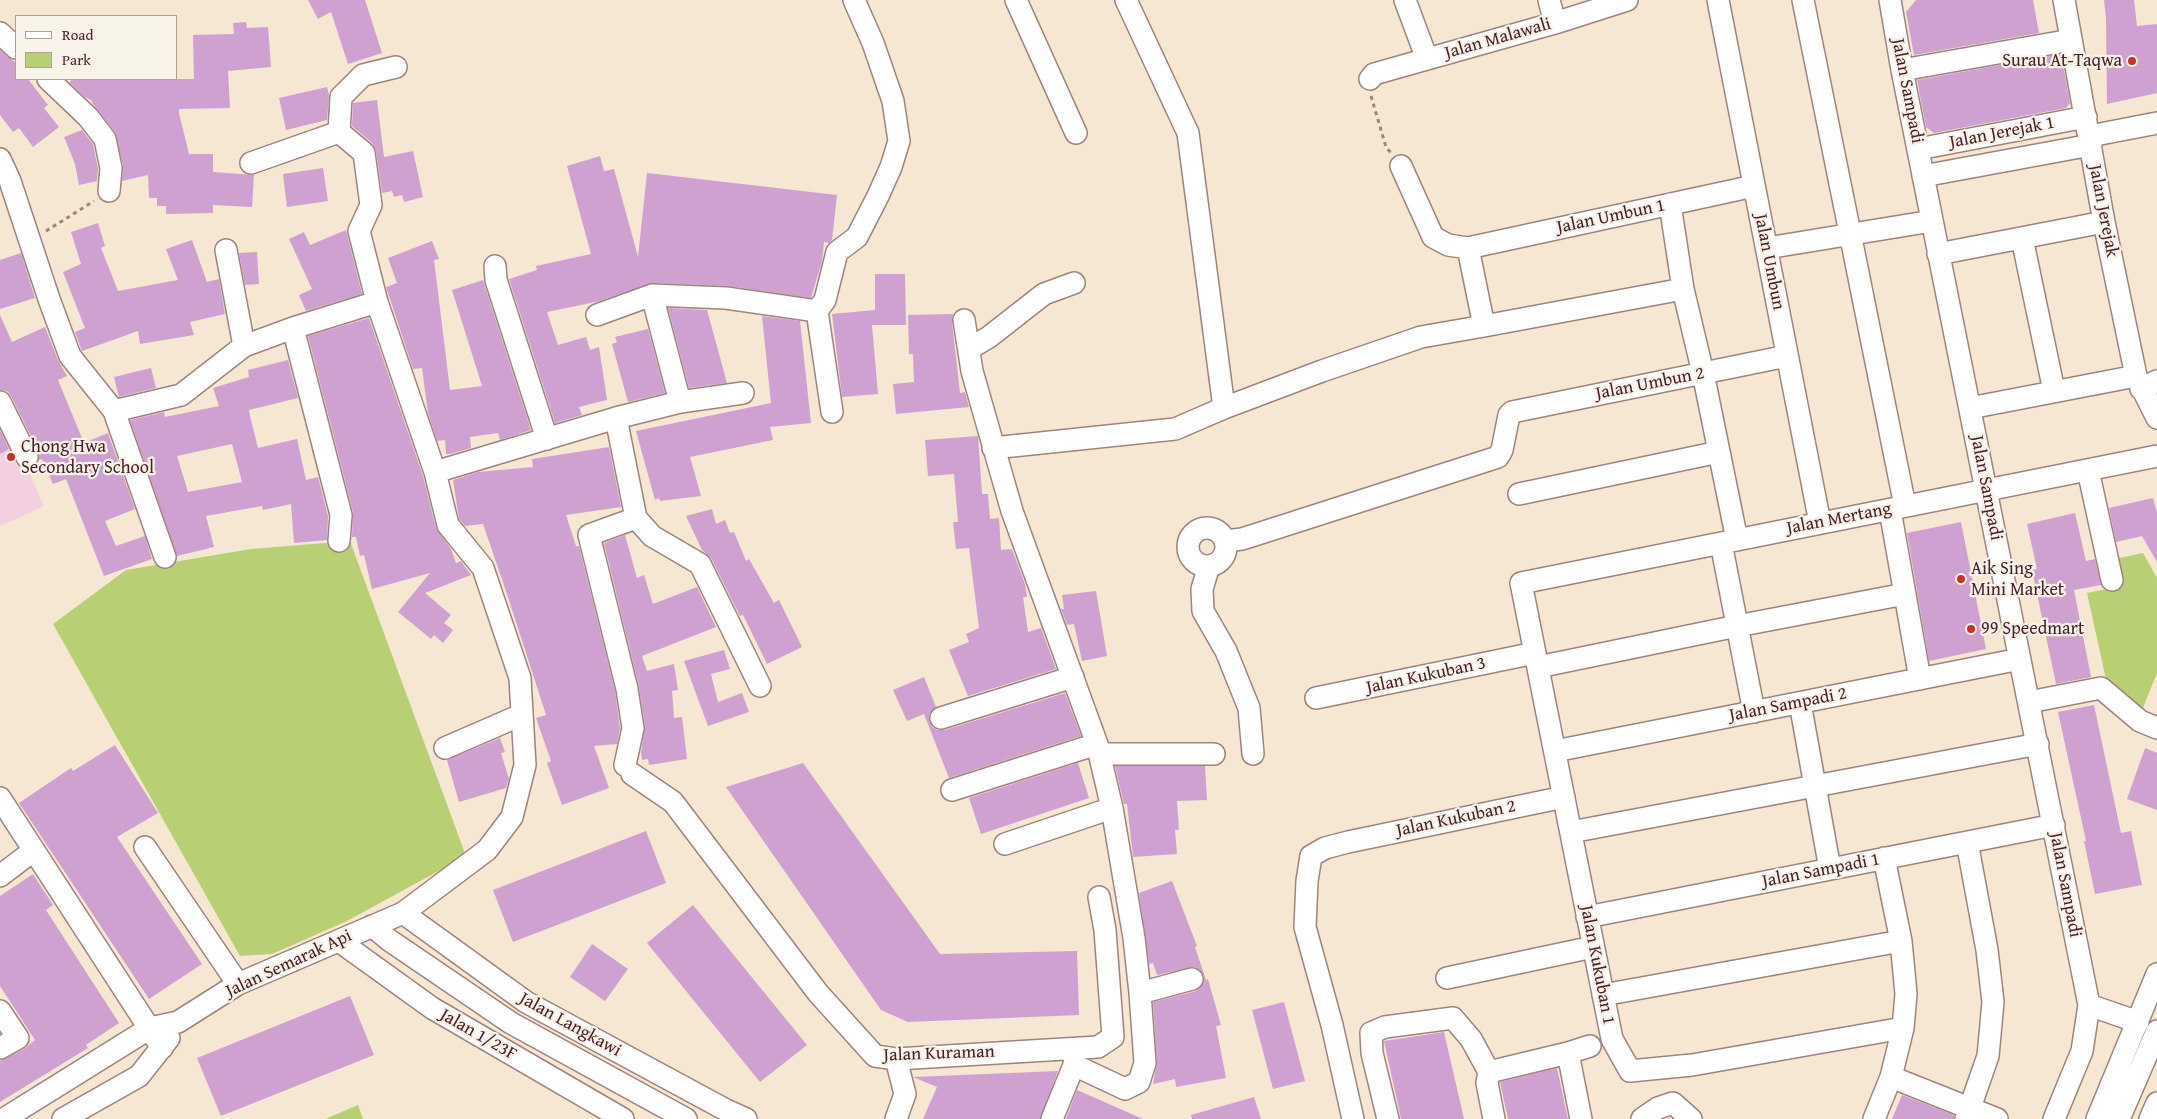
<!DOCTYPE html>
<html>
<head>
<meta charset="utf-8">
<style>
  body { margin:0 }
  #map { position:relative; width:2157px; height:1119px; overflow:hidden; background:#f5e7d1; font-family:"Gentium Book Plus",serif }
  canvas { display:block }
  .legend { position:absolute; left:15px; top:15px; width:162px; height:65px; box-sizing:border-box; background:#f7f3e8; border:1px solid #b29e9c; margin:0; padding:6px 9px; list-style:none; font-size:15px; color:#4a1f2b }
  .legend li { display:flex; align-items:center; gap:10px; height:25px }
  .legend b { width:25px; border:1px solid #b29e9c }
</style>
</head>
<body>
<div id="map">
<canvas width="2157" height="1119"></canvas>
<ul class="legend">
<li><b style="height:6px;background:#fff"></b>Road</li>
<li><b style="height:14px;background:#b8cf74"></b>Park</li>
</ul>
</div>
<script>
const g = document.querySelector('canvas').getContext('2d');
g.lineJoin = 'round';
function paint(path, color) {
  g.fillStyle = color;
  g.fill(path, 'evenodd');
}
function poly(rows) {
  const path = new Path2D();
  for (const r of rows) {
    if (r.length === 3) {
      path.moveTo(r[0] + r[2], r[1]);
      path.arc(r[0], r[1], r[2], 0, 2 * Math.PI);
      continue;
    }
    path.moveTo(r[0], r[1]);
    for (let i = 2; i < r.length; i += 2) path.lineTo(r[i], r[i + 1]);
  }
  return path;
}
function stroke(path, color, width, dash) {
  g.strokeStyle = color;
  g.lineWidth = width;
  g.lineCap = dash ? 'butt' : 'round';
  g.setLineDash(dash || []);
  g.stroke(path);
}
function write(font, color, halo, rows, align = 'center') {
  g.font = font + ' "Gentium Book Plus",serif';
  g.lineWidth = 4.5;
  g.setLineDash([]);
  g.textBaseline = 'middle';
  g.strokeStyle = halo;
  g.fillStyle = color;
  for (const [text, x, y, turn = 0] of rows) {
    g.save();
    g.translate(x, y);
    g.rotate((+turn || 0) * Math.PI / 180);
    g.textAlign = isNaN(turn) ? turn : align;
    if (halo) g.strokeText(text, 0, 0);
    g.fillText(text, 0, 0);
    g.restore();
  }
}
paint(poly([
  [0,408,44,506,0,526]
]), '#f3cfdf');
paint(poly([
  [350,541,466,856,347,921,272,954,240,956,53,624,126,570,251,549],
  [2143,553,2157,578,2157,673,2142,710,2106,679,2087,593,2122,586,2115,559],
  [358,1105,363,1119,325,1119]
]), '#b8cf74');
paint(poly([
  [308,0,365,0,382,53,348,64,331,12,318,19],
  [1916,0,2033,0,2039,33,1914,55,1906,12],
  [2104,0,2134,0,2137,26,2157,24,2157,93,2107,104,2106,18],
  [246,22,247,28,268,27,271,67,228,71,230,108,179,109,179,113,189,154,213,154,213,172,254,175,252,207,213,205,213,213,166,214,166,206,157,206,157,198,149,198,148,175,122,181,123,165,115,132,93,104,91,100,85,97,70,83,71,79,194,79,193,35,234,34,233,23],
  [0,50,16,63,16,79,28,79,48,105,44,108,59,127,33,147,19,128,13,132,0,115],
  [2061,54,2070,103,2066,108,1934,133,1926,127,1917,80],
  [327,87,329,95,327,120,286,130,279,98],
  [377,100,384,157,413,151,423,197,404,202,402,195,394,197,392,191,382,193,376,151,372,143,352,126,353,103],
  [82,130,93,144,98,169,97,181,79,185,75,164,64,137],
  [600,156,604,171,614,169,638,257,647,173,837,195,832,240,829,243,824,242,822,261,811,298,728,286,652,283,600,301,547,312,558,345,586,337,590,350,599,347,607,400,579,407,582,415,555,423,509,279,537,270,536,266,591,254,567,166],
  [323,168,328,201,287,207,283,174],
  [98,223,105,246,101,248,118,291,178,280,166,249,192,240,207,282,219,279,225,314,190,322,194,335,140,344,138,331,82,351,75,332,85,328,63,272,81,264,71,232],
  [346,230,362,294,306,311,299,295,312,289,289,239,304,232,310,245],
  [432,241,439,259,434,260,450,390,482,386,452,290,483,280,531,430,500,440,498,433,470,437,471,448,450,454,446,454,445,440,437,441,428,413,422,368,413,369,386,287,397,283,388,258],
  [257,252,259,284,245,285,239,253],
  [21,253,35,298,0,309,0,260],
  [875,274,905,274,906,325,872,325,878,394,842,397,832,314,875,310],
  [668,308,707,310,727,383,689,388],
  [953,314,952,322,960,393,965,392,969,407,896,414,893,384,914,382,913,354,909,354,908,315],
  [0,315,12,342,45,327,58,360,67,376,58,380,84,443,108,433,135,509,105,521,116,546,145,536,152,559,104,576,66,479,53,484,42,459,39,460,38,451,11,396,7,391,0,390],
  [762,316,800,321,811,423,770,427,773,440,690,457,701,496,660,501,659,498,655,500,636,431,771,403],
  [369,318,423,476,436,528,451,549,456,563,461,561,471,575,425,593,451,615,444,623,453,630,443,643,434,635,431,639,398,612,430,573,372,589,364,555,360,556,356,537,352,537,353,512,308,336],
  [648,329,665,393,628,402,612,344,617,342,615,337],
  [288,360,298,398,249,410,250,416,258,448,297,439,306,480,318,477,328,516,327,540,294,543,291,504,263,510,262,506,206,516,214,547,177,556,130,420,164,412,165,417,219,406,213,388,249,377,248,370],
  [232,444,242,482,188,492,177,456],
  [151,368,156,388,119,397,114,377],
  [0,430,9,449,0,454],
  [978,436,982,494,988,494,990,519,999,518,1001,550,1012,549,1025,584,1027,597,1023,597,1028,632,1041,628,1056,669,968,696,949,650,969,642,966,634,979,628,969,548,956,549,953,522,958,522,954,474,928,476,925,440],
  [609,447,621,507,566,515,576,546,579,546,615,691,620,728,617,744,594,746,609,788,562,805,547,763,551,761,536,718,546,715,506,591,483,524,465,526,459,519,453,480,478,472,533,467,532,459],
  [2153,498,2157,513,2157,562,2142,536,2116,542,2109,508],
  [712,509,716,524,725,520,730,533,734,532,746,561,749,559,774,603,779,600,802,647,767,664,743,615,740,616,711,558,702,550,686,516],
  [2075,513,2086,561,2095,559,2101,585,2074,590,2091,677,2056,684,2032,570,2037,569,2027,524],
  [1961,522,1986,649,1929,661,1907,533],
  [625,535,637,578,644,575,653,604,697,587,716,627,642,656,647,671,674,664,678,690,672,691,674,718,682,717,687,759,649,765,648,759,642,760,641,752,645,726,639,687,604,543],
  [1096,591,1107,656,1082,661,1074,624,1067,625,1061,609,1064,609,1062,595],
  [724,650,730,669,711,674,718,702,742,693,749,712,708,726,684,661],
  [924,677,936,707,929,715,929,721,932,727,938,730,945,730,1065,693,1081,736,949,778,924,714,907,721,893,690],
  [2094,705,2121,833,2131,831,2142,885,2095,894,2084,841,2086,841,2058,712],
  [500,738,505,752,501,753,509,779,506,788,459,802,447,760],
  [115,745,158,813,117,837,202,964,149,999,19,803,71,768,73,771],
  [2145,748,2157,753,2157,810,2127,799],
  [803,763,940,954,1077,951,1079,1015,908,1022,881,1010,726,787],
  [1078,763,1089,798,981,834,969,798],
  [1115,766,1205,766,1207,800,1177,801,1179,830,1175,830,1177,854,1133,857,1127,804,1124,804],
  [646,831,666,883,513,942,493,890],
  [33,874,53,905,46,910,119,1023,86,1045,88,1048,0,1102,0,1061,24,1049,35,1040,0,986,0,896],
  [1172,881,1197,946,1195,947,1206,980,1208,979,1221,1025,1216,1026,1226,1078,1176,1087,1175,1079,1153,1084,1157,1062,1153,1002,1196,991,1201,987,1204,976,1200,970,1195,967,1157,975,1153,963,1149,964,1139,893],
  [693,905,807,1045,760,1082,647,943],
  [592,944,628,969,605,1001,570,977],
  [350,996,374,1055,221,1116,197,1058],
  [1284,1002,1305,1081,1273,1089,1252,1010],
  [1444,1032,1464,1119,1401,1119,1384,1041],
  [1557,1068,1568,1119,1508,1119,1500,1082],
  [1058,1071,1040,1119,923,1119,937,1087,913,1077],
  [1077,1090,1143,1119,1066,1119],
  [1902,1095,1954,1115,1954,1119,1892,1119],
  [1254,1097,1261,1119,1192,1119,1191,1115]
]), '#cfa1d1');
const minor = poly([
  [1016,0,1076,133],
  [1126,0,1188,133,1224,408],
  [1405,0,1427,59],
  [1549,0,1555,23],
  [1718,0,1820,523],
  [1803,0,1905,506],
  [1890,0,1902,70,2089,1005,2138,1022],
  [2064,0,2104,222,2136,376,2157,418],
  [0,33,16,48],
  [1902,70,2071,40],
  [48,79,88,117,105,139,111,168,109,191],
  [1370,79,1374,74,1555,23,1627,0],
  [2090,136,2157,123],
  [1918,149,2086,117],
  [0,159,10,181,49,299,70,356,114,411,165,557],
  [251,163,339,132],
  [1401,166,1433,237,1448,245,1468,248,1754,186],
  [1923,176,2091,145],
  [1670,204,1683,289,1703,373,1737,540],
  [2022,238,2054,391],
  [1767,248,1932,221],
  [226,250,244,346],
  [1938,254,2104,222],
  [495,266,496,280,547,439],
  [597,315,652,295,726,298,817,311],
  [964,320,972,371,1012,511,1097,744,1112,808,1134,938,1140,993,1145,1063,1139,1082,1125,1089,1074,1065],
  [1484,326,1683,289],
  [293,328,341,515,339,541],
  [969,349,989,337,1044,294,1074,283],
  [2141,389,2157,381],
  [0,402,27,457],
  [680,402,743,393],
  [1970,408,2136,376],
  [114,411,181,395,244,346,293,328,377,302],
  [832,412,817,311,825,300,837,252,857,237,878,196,891,167,899,141,893,101,873,43,854,0],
  [616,418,636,518,589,535,627,689,633,728,625,765],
  [993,448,1175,429,1224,408,1322,371,1421,337,1484,326,1468,248],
  [2088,470,2112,580],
  [435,472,616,418,680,402,652,295],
  [1519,494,1719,452],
  [1890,510,1920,679],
  [636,518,652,536,700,564,760,686],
  [1207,547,19],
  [1225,541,1242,539,1498,457,1502,450,1509,415,1512,412,1787,356],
  [1721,543,1754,712],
  [1209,566,1202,589,1203,611,1226,651,1249,708,1253,754],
  [1538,667,1737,626,1905,594],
  [1316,698,1535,653],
  [2029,702,2101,688,2140,721,2157,728],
  [1800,703,1830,869],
  [941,718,1073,677],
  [445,748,521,715],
  [1555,751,2020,659],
  [1099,754,1214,754],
  [632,774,673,802,818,993,875,1056,896,1059,1098,1047,1113,1037,1105,930,1099,897],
  [952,790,1097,744],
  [0,798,162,1048],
  [1571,832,2038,744],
  [1005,844,1112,808],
  [145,847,238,984],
  [0,876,33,851],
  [403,913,526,1002,726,1110,746,1119],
  [1587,917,2054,825],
  [372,926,389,940,511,1023,686,1119],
  [339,941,432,1008,623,1119],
  [1447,978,1593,947],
  [1140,993,1192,979],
  [1603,995,1901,941],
  [0,1011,18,1038,0,1048],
  [1903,1028,1692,1065,1630,1071,1612,1039,1521,583,2157,456],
  [1568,1053,1590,1046],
  [896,1059,905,1094,896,1119],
  [1489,1072,1487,1083,1494,1119],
  [1891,1077,1997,1119],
  [4,1119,150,1028,178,1022,238,984,403,913,487,850,512,817,525,765,520,678,483,568,448,525,435,472,377,302,359,231,371,205,364,153,339,132,341,97,363,75,396,67],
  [63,1119,139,1076,169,1038],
  [1052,1119,1074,1065,1076,1051],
  [1353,1119,1332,1025,1305,927,1307,881,1311,856,1325,848,1348,842,1564,797],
  [1388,1119,1372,1053,1371,1033,1385,1027,1453,1018,1471,1039,1489,1072,1568,1053,1581,1119],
  [1642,1119,1658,1108,1673,1103,1691,1119],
  [1874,1119,1891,1077,1903,1028,1906,994,1901,941,1884,858],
  [1966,1119,1988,1056,1993,1002,1987,950,1967,842],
  [2054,1119,2082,1051,2089,1005],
  [2097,1119,2157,974],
  [2119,1119,2157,1031],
  [2150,1119,2157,1103]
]);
stroke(minor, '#a0837e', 24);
stroke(poly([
  [1371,96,1386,147,1391,153],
  [46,231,94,201]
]), '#a0837e', 3, [4, 4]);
stroke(minor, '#fff', 21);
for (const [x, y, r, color] of [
  [2132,61,5,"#c8321e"],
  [11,457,5,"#c8321e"],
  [1961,579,5,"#c8321e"],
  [1971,629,5,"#c8321e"]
]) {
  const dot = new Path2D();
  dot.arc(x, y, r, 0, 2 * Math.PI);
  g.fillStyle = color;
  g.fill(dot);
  stroke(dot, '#f7f3e8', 2);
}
write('18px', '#4a1f2b', '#f7f3e8', [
  ["Jalan Malawali",1498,39,-16],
  ["Jalan Sampadi",1907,91,79],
  ["Jalan Jerejak 1",2002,133,-11],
  ["Jalan Jerejak",2103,211,79],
  ["Jalan Umbun 1",1611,217,-12],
  ["Jalan Umbun",1769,262,79],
  ["Jalan Umbun 2",1650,384,-11],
  ["Jalan Sampadi",1986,488,79],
  ["Jalan Mertang",1839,519,-11],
  ["Jalan Kukuban 3",1426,676,-12],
  ["Jalan Sampadi 2",1788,705,-11],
  ["Jalan Kukuban 2",1456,819,-12],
  ["Jalan Sampadi 1",1821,871,-11],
  ["Jalan Sampadi",2065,885,79],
  ["Jalan Semarak Api",289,964,-25],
  ["Jalan Kukuban 1",1597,965,79],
  ["Jalan Langkawi",570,1025,29],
  ["Jalan 1/23F",478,1035,30],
  ["Jalan Kuraman",939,1054,-2]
]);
write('18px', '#4a1f2b', '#f7f3e8', [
  ["Surau At-Taqwa",2122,61,"right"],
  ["Chong Hwa",21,447],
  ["Secondary School",21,468],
  ["Aik Sing",1971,569],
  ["Mini Market",1971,590],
  ["99 Speedmart",1981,629]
], 'left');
</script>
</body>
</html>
